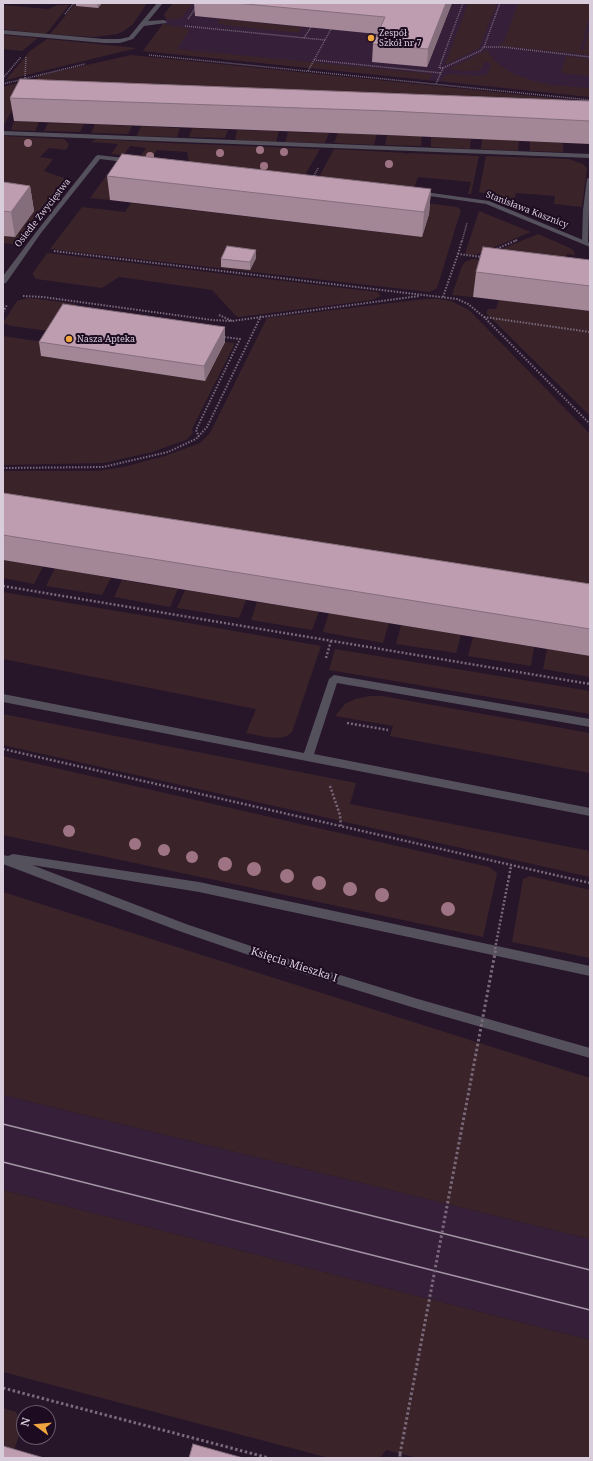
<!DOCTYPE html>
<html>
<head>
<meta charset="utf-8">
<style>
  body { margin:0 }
  #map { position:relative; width:593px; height:1461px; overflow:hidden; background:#27152a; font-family:"Noto Serif",serif }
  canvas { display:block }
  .frame { position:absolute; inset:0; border:4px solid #d9cddb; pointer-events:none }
  .north { position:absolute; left:16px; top:1405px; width:40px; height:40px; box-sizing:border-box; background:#1d0c21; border:1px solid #68596b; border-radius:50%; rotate:286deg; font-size:11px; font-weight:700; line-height:16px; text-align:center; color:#d9cddb }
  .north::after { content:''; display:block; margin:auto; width:14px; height:18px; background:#f0a63e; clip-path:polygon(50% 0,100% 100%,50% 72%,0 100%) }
</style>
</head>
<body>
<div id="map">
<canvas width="593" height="1461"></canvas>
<div class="frame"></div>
<div class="north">N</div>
</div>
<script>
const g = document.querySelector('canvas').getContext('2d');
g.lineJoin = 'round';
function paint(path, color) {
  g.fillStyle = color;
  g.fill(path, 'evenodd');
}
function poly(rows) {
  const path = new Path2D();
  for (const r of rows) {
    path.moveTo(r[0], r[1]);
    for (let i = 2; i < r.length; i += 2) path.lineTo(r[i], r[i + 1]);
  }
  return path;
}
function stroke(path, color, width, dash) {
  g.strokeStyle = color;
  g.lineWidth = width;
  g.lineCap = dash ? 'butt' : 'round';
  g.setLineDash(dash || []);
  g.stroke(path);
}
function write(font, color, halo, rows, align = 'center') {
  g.font = font + ' "Noto Serif",serif';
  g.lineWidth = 4;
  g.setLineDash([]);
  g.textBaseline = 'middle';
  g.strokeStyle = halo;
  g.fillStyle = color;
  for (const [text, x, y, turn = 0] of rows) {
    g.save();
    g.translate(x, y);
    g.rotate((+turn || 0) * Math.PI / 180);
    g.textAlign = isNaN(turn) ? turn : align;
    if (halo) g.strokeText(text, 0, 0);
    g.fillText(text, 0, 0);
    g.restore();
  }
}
paint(poly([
  [178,3,590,3,590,97,143,51],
  [3,1095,590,1239,590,1340,3,1190]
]), '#351f39');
paint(poly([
  [76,3,77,6,98,8,102,3,145,3,146,5,133,24,124,31,117,34,93,37,50,34],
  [173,3,193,3,182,17,177,19,166,19,164,14],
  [468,3,497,3,479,48,445,65],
  [518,3,590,3,590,15,580,50,583,50,590,26,590,55,501,46,500,42,504,43],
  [3,5,48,9,58,5,69,5,46,34,3,29],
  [219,19,302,27,299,33,223,25,218,23],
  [163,24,190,29,177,49,432,74,429,80,143,51],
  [3,35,38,38,22,51,3,49],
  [47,39,137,48,6,80,30,51],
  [487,50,495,61,511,73,534,81,551,85,590,88,590,97,442,81,444,76,451,74,478,76,488,74,491,64,485,61,482,68,478,71,461,71,449,69],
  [131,55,554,98,565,100,23,102,38,76],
  [566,56,590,59,590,76,561,73],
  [28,80,3,127,3,87],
  [14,121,39,122,35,131,12,130,11,129],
  [48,123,84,124,80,132,44,131],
  [95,124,132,126,128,134,91,133],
  [141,126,180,128,177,137,137,136],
  [192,128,228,130,225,138,189,137],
  [237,130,279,131,276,142,235,140],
  [288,132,329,133,325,143,285,142],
  [338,133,377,134,374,145,334,143],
  [387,135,422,136,421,146,385,145],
  [3,136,64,139,69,144,66,150,49,148,40,157,53,159,44,171,64,178,67,181,17,243,13,244,3,243],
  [431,137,471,139,470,149,431,147],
  [96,139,169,143,320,149,305,175,189,163,187,152,157,150,151,159,140,157,146,148,130,146,124,155,111,154,118,144,91,142],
  [482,139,519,141,518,151,481,149],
  [530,141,563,143,563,152,530,151],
  [334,149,406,153,405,155,409,153,479,156,471,194,468,194,471,182,418,177,414,188,319,177],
  [486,156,569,159,583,164,587,168,582,207,554,204,555,196,516,193,514,200,479,192],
  [112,172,124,179,110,200,90,198,106,176],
  [410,201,457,207,461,210,437,288,430,292,50,249,82,207,125,212,131,203,422,237],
  [479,211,531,232,475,255,465,254],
  [538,234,570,248,574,251,575,255,567,254,565,259,485,256],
  [47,253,377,292,381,296,372,300,239,317,235,315,212,290,119,277,102,288,36,279,33,275,33,273],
  [472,259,507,263,480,272,473,297,452,295,462,266,465,262],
  [28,298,38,299,76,304,57,332,11,326,3,323,17,301],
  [425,299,439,299,451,301,469,310,590,434,590,610,3,518,3,471,98,471,123,467,165,456,200,443,210,433,267,318],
  [499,300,590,311,590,416,486,313,488,309,496,309],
  [3,336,50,343,41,356,205,381,225,342,235,343,192,429,193,433,186,440,152,452,104,463,3,465],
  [3,560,43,567,34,584,3,578],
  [55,568,111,578,102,595,46,586],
  [122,580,178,589,170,607,114,597],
  [185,590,246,600,239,618,177,608],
  [3,592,171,620,321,646,292,732,287,736,279,738,266,737,246,733,256,709,3,659],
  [257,602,319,611,312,630,251,620],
  [329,613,389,623,383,643,323,632],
  [401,625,461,635,456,653,396,644],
  [473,637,534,647,531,666,468,656],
  [335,649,590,691,590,714,329,670],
  [547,649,590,656,590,677,543,669],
  [370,696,382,696,590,733,590,773,390,736,393,726,335,716,345,704,355,699],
  [3,714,356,783,350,804,590,851,590,877,3,745],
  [3,756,489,867,496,872,497,874,483,937,3,835],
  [530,876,590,890,590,958,512,942,523,879],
  [3,892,590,1078,590,1239,3,1095],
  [3,1190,590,1340,590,1458,417,1458,386,1450,380,1458,329,1458,3,1372],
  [3,1408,16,1412,23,1425,11,1458,3,1458]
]), '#3a2429');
stroke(poly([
  [65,14,74,3],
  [188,19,199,3],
  [185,26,325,40],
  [304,38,311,27],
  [484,47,500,3],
  [149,55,590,100],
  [314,60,441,73],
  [443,68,439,68,463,3],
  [308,71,331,29],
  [3,78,21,57],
  [25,78,26,57],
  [3,84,85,64],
  [436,84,443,68,480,51,484,47,503,47,590,57],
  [314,176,318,168],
  [462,241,467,223],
  [515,241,517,240]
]), '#79697b', 1.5, [1, 1]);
stroke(poly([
  [494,250,517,240],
  [54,251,457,299,468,304,484,317,590,424],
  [458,254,462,240],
  [23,296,43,297,212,320,232,321],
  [443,297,458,254,482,257],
  [3,312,7,305],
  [219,315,232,321,419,296],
  [484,317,590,332],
  [199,437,196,430,240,339,224,337],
  [3,468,103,467,168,452,196,439,207,427,261,316]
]), '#79697b', 2, [1.5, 1.5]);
stroke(poly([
  [3,586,590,684],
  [326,658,331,641],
  [347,723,388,730],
  [3,749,590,883],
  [330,786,340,815,341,826],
  [509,877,511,866]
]), '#79697b', 2.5, [2, 2]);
stroke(poly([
  [3,1388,269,1458],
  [400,1454,400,1458]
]), '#79697b', 3, [2.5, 2.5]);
paint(poly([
  [3,131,590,154,590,158,3,135,3,131],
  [590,177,588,242,585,244,582,242,583,210,587,179,590,177]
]), '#54515c');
paint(poly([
  [157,3,163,3,148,21,164,20,167,22,166,23,144,26,133,39,120,43,104,43,3,34,3,30,104,39,120,39,129,37,157,3],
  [98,155,132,159,135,161,132,163,100,159,41,233,6,283,3,283,3,276,37,231,96,156,98,155],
  [418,191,489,201,590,243,590,247,486,204,416,194,416,192,418,191],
  [334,675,590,719,590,727,337,683,314,754,590,808,590,816,3,702,3,694,304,753,329,679,334,675]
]), '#54515c');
paint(poly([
  [13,854,199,882,590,966,590,976,199,892,32,865,186,924,298,962,418,999,590,1048,590,1058,418,1009,298,972,179,931,3,864,3,855,8,856,13,854]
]), '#54515c');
stroke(poly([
  [3,1124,590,1270],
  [3,1162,590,1310]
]), '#a395a5', 1.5);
stroke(poly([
  [495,949,509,877]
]), '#79697b', 2.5, [2, 2]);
stroke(poly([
  [400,1454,496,948]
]), '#79697b', 3, [2.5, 2.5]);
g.fillStyle = '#9e7484';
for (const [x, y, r] of [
  [28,143,4],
  [260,150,4],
  [284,152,4],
  [220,153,4],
  [150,156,4],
  [389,164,4],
  [264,166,4],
  [69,831,6],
  [135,844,6],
  [164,850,6],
  [192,857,6],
  [225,864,7],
  [254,869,7],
  [287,876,7],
  [319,883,7],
  [350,889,7],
  [382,895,7],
  [448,909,7]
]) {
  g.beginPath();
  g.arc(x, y, r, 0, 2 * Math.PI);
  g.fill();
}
paint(poly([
  [76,3,102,3,98,8,76,6],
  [194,3,452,3,427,67,372,62,373,44,377,34,195,16],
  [10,98,590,101,590,144,387,135,14,121],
  [107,176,431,189,429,214,422,237,110,200],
  [3,182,30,186,34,211,15,237,3,236],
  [256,250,256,258,250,270,221,267,221,259],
  [590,260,590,311,473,297,476,272],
  [225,327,225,342,205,381,41,356,39,342],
  [3,493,590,584,590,656,3,560]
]), '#a38797');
paint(poly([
  [97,3,102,3,98,8],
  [446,3,452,3,427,67,428,49],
  [30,186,34,211,15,237,11,212],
  [431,189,429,214,422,237,424,212],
  [256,250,256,258,250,270,250,262],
  [225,327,225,342,205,381,204,366]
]), '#856e7b');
const building = poly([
  [235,3,446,3,428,49,373,44,385,17,235,3],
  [20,79,590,101,590,121,389,111,10,98,20,79],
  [122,154,431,189,424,212,107,176,122,154],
  [3,182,30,186,11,212,3,211,3,182],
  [227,246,256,250,250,262,221,259,227,246],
  [483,247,590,260,590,286,476,272,483,247],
  [63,304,225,327,204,366,39,342,63,304],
  [3,493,590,584,590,629,3,535,3,493],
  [193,1444,243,1458,189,1458,193,1444],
  [3,1446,44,1458,3,1458,3,1446]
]);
paint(building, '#be9db0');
stroke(building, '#856e7b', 1);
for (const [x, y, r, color] of [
  [371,38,4,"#f0a63e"],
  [69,339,4,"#f0a63e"]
]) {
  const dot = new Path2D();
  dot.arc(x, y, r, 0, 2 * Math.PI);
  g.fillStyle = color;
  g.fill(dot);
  stroke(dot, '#1d0c21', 1.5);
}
write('9px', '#d9cddb', '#1d0c21', [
  ["Zespół",379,33],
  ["Szkół nr 7",379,43],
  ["Nasza Apteka",77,339]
], 'left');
write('9px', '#d9cddb', '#1d0c21', [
  ["Stanisława Kasznicy",527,210,21],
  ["Osiedle Zwycięstwa",43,213,-52]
]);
write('11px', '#d9cddb', '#1d0c21', [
  ["Księcia Mieszka I",294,965,18]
]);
</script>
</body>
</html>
